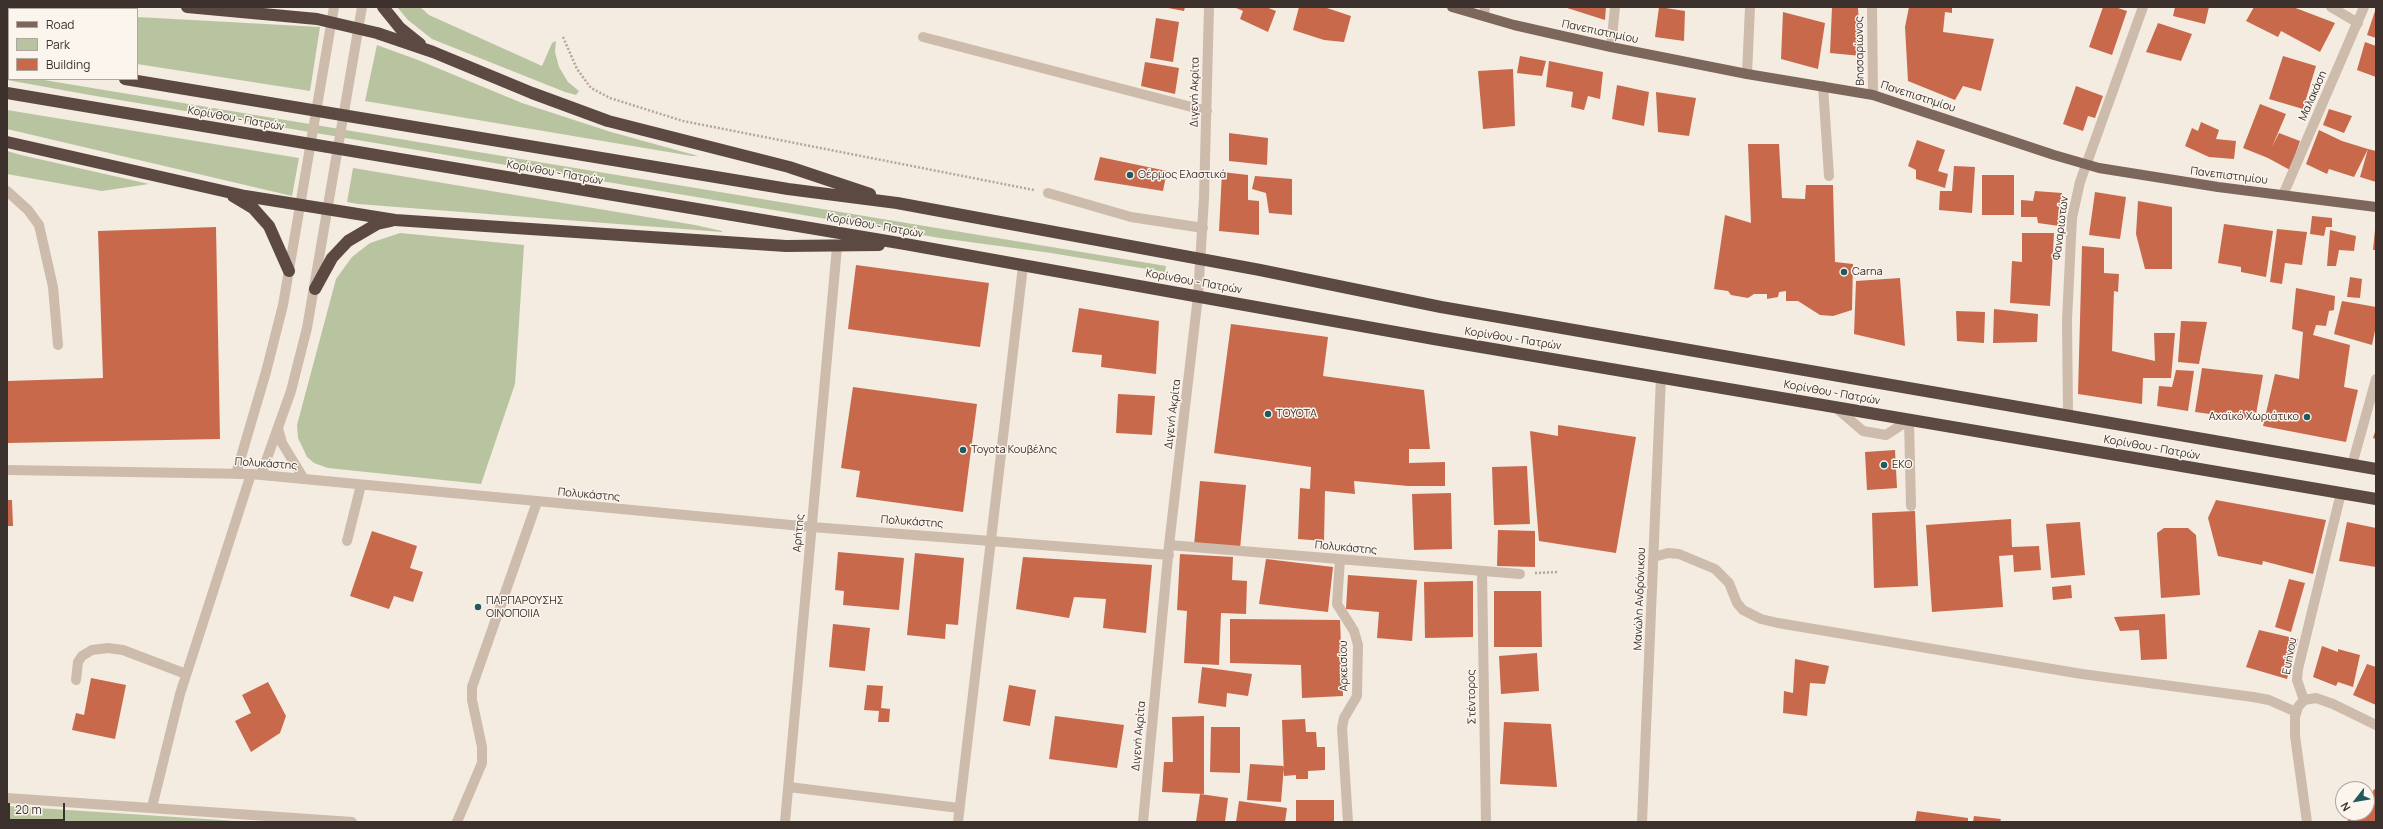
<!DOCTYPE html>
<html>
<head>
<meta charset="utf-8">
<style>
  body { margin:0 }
  #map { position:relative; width:2383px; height:829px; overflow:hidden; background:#f4ebe1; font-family:Manrope,sans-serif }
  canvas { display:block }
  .frame { position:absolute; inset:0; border:8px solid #3b302b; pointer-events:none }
  .legend { position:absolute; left:8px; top:8px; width:130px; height:72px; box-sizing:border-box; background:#fbf5ee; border:1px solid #aea6a0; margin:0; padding:5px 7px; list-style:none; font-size:12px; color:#3b302b }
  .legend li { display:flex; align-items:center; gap:8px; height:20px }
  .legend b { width:20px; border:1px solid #aea6a0 }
  .north { position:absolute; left:2335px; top:781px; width:40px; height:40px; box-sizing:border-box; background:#fbf5ee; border:1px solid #aea6a0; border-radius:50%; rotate:239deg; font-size:11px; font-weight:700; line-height:16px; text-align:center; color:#3b302b }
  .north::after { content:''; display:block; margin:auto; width:14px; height:18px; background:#1f5a5e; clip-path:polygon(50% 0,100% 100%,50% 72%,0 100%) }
  .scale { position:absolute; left:8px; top:803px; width:57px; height:18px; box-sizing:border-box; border:2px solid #3b302b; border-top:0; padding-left:5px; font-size:12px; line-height:14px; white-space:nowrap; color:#3b302b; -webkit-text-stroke:3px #fbf5ee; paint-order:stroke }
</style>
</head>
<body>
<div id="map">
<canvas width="2383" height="829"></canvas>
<div class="frame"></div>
<ul class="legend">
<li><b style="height:5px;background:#7d675c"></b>Road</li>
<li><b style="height:11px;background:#b8c4a0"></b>Park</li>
<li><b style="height:11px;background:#c8694b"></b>Building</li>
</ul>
<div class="north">N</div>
<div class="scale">20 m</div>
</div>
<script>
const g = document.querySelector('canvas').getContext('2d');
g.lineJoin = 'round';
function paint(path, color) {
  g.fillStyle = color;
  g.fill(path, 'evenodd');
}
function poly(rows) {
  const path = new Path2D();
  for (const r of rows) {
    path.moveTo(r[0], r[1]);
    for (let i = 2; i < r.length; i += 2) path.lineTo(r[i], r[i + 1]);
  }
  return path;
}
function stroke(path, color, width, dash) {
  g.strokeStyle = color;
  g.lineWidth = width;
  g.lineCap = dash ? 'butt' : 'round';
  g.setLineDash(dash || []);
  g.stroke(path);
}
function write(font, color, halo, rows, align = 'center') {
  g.font = font + ' Manrope,sans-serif';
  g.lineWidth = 3;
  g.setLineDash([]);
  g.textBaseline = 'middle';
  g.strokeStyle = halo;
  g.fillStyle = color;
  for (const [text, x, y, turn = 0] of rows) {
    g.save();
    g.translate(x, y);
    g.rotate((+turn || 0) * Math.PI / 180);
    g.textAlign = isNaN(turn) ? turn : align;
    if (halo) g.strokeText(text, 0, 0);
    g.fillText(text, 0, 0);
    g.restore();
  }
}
paint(poly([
  [7,7,31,9,9,9,9,42,7,41],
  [397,7,420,7,429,15,542,66,552,43,556,41,555,52,559,67,568,82,579,91,576,95,565,92,432,39,408,20],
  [137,17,320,27,310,91,137,64],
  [377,45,418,60,522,103,611,132,698,156,692,156,365,101],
  [7,73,9,73,9,79,38,79,1166,266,1165,272,1051,253,940,238,90,95,7,80],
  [7,110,299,158,292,196,7,129],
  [7,151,21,155,149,184,102,191,7,174],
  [353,168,695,225,722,231,722,232,358,204,347,202],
  [400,233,524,245,515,384,481,484,328,468,314,463,307,457,298,438,297,425,336,279,352,257,370,243],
  [7,806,251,822,7,822]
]), '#b8c4a0');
paint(poly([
  [1163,7,1185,7,1184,11],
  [1234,7,1266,7,1276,11,1268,32,1240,19,1243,11],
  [1299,7,1324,7,1351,16,1344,42,1324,40,1293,30],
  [1564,7,1606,7,1605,20],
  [1659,7,1685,11,1684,41,1655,37],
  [1832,7,1858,8,1861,56,1830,53],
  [1909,7,1952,7,1952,13,1945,12,1943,32,1994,39,1981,91,1963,86,1955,100,1908,81,1905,27],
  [2103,7,2115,7,2127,11,2112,55,2089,47],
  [2175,7,2209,7,2205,24,2173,16],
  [2254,7,2293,7,2335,23,2320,52,2281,31,2278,37,2246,21],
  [2376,8,2376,38,2367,35],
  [1783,12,1825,23,1818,69,1781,59],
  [1156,18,1179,22,1173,62,1150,58],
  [2158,23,2192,34,2181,61,2146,52],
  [2365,42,2376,46,2376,77,2357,70],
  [1520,56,1546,61,1542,76,1517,73],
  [2283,56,2316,66,2303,109,2269,99],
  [1549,61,1603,72,1600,99,1588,96,1584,110,1571,107,1573,92,1546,87],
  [1145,62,1179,68,1175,94,1141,86],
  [1513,69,1515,126,1483,129,1478,71],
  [1617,85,1649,92,1644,126,1612,119],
  [2076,86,2103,96,2095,118,2088,116,2083,131,2063,124],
  [1656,92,1696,98,1689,136,1658,132],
  [2260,104,2286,114,2272,147,2279,133,2300,141,2290,170,2268,158,2243,148],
  [2329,109,2352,116,2344,133,2323,125],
  [2201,122,2219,130,2216,139,2236,141,2234,159,2209,157,2185,146,2192,128,2198,131],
  [2319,130,2342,141,2368,149,2354,177,2329,169,2327,174,2306,164],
  [1229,133,1268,138,1267,165,1229,161],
  [1917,140,1945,150,1938,171,1948,174,1945,188,1916,179,1916,170,1908,166],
  [1748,144,1779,144,1782,198,1805,199,1806,185,1833,185,1835,262,1853,264,1852,310,1833,316,1820,315,1798,301,1786,301,1786,291,1779,292,1778,297,1767,299,1767,294,1754,294,1748,298,1731,295,1728,291,1714,289,1725,215,1751,223],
  [2368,149,2376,151,2376,182,2360,177],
  [1100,157,1167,171,1163,191,1094,180],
  [1954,166,1975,167,1972,213,1939,210,1940,191,1952,191],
  [1222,172,1248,175,1248,200,1259,201,1259,235,1219,231],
  [1982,175,2014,175,2014,215,1982,215],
  [1255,176,1292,179,1292,215,1269,213,1266,193,1252,189],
  [2035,191,2062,193,2059,226,2038,223,2037,217,2021,217,2021,200,2033,201],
  [2095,192,2126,197,2120,239,2089,235],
  [2138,201,2172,207,2172,269,2145,269,2136,234],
  [2312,216,2332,218,2332,227,2326,227,2324,236,2310,234],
  [2224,224,2273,231,2266,277,2241,272,2241,267,2218,263],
  [216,227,220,439,7,443,7,381,103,378,98,231],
  [2277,229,2307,232,2302,265,2285,263,2282,284,2270,282],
  [2330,230,2356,236,2354,251,2339,250,2336,266,2327,266],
  [2375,230,2376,230,2376,250,2373,250],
  [2022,233,2054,233,2050,306,2010,303,2012,261,2022,262],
  [2082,246,2104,248,2104,273,2119,274,2118,292,2114,291,2112,351,2155,361,2154,333,2175,333,2171,378,2143,378,2142,404,2078,394],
  [856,265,989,283,980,347,848,329],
  [2350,277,2362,279,2360,298,2347,297],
  [1900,278,1905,346,1854,334,1856,281],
  [2296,288,2335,296,2334,310,2329,311,2326,326,2316,325,2313,335,2350,345,2344,387,2358,390,2346,442,2263,426,2275,374,2299,379,2303,332,2292,329],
  [2342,301,2376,307,2376,326,2372,345,2334,334],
  [1079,308,1159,321,1156,374,1101,367,1102,355,1072,352],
  [1994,309,2038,314,2037,342,1993,343],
  [1956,311,1985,312,1984,343,1957,341],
  [2181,321,2207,322,2199,364,2178,362],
  [1231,324,1328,337,1323,376,1424,390,1430,449,1409,449,1409,463,1445,462,1445,486,1408,486,1354,481,1355,494,1325,491,1324,541,1298,539,1300,488,1310,489,1311,467,1214,453],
  [2202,368,2263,375,2255,420,2195,412],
  [2176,370,2194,371,2188,411,2157,406,2159,386,2172,387],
  [853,387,977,404,963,512,856,497,860,471,841,468],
  [1118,394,1155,396,1152,435,1116,433],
  [1558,425,1636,437,1616,553,1539,541,1530,431,1558,436],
  [2376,429,2376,439,2373,438],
  [1895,450,1897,488,1867,490,1865,452],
  [1527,466,1530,524,1494,525,1492,467],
  [1200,481,1246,485,1240,549,1194,545],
  [1451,493,1452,549,1414,550,1412,494],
  [7,500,12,500,13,526,7,526],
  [2216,500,2326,520,2313,574,2263,561,2262,565,2218,556,2208,518],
  [1915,511,1918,586,1874,588,1872,513],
  [2011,519,2012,547,2039,546,2041,570,2014,572,2013,555,1999,556,2003,607,1932,612,1926,525],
  [2080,522,2085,575,2051,578,2046,524],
  [2347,522,2376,528,2376,567,2339,561],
  [2164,528,2188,528,2196,535,2200,595,2161,598,2157,533],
  [1498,530,1535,531,1535,567,1497,566],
  [372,531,417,546,410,568,423,572,413,602,394,596,389,609,350,596],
  [838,552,904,558,899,610,843,605,844,591,835,590],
  [915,553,964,558,958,625,946,624,945,639,907,635],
  [1180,554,1233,557,1232,580,1247,581,1246,614,1221,613,1219,665,1184,663,1187,611,1177,610],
  [1023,557,1152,565,1146,633,1103,628,1106,599,1074,597,1069,618,1016,609],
  [1266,559,1333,567,1328,612,1259,604],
  [1348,575,1417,580,1412,641,1377,638,1379,612,1346,609],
  [2289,579,2305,583,2291,632,2275,627],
  [1473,581,1473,637,1425,638,1424,582],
  [2071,585,2072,598,2053,600,2052,587],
  [1494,591,1541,591,1542,647,1494,647],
  [2165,614,2167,659,2141,660,2139,630,2120,631,2114,617],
  [1230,619,1340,620,1343,696,1302,698,1301,665,1230,663],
  [833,624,870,628,865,671,829,667],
  [2259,630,2298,639,2287,679,2246,667],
  [2322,646,2338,652,2338,649,2360,655,2353,687,2338,682,2336,686,2313,677],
  [1537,653,1539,691,1501,694,1499,656],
  [1795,659,1829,666,1825,684,1810,683,1807,716,1783,713,1784,691,1793,693],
  [2367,664,2376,667,2376,705,2353,695],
  [1202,667,1252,674,1248,696,1227,693,1226,707,1198,703],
  [91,678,126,685,115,739,72,730,76,713,84,715],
  [268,682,286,716,280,733,251,752,235,721,251,713,242,695],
  [867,685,883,686,881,708,890,709,889,722,878,722,879,711,864,710],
  [1009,685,1036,690,1030,726,1003,721],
  [1055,716,1124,725,1117,768,1049,759],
  [1204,716,1204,794,1162,792,1164,762,1173,762,1172,717],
  [1305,719,1306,732,1316,732,1317,747,1325,747,1325,770,1308,771,1308,779,1296,779,1296,775,1284,776,1282,720],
  [1504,722,1551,724,1557,787,1500,784],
  [1211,727,1240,727,1240,773,1210,772],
  [1250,764,1284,766,1281,802,1247,800],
  [2374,789,2376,790,2376,822,2347,822,2351,813,2367,813,2367,804],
  [1200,794,1228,798,1225,822,1196,822],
  [1296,800,1334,800,1334,822,1296,822],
  [1239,801,1287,808,1285,822,1236,822],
  [1917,811,1968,818,1968,822,1915,822],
  [1974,816,2001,819,2000,822,1973,822]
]), '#c8694b');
stroke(poly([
  [563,37,577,69,591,88,610,98,683,121,1034,190],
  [1535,573,1559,572]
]), '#b9a596', 2.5, [2, 2]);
stroke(poly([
  [1872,7,1873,95],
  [2331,7,2358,23],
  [1484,16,1485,7],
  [923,37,1207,111],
  [1611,47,1615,7],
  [1747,74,1750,7],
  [1823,86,1829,176],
  [7,191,28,210,39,225,53,287,58,345],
  [1048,193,1131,217,1203,228],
  [2283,195,2364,7],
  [1834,406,1863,431,1886,435,1909,420],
  [2068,415,2067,320,2072,218,2080,182,2143,7],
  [1909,420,1911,506],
  [278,428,282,443,304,479],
  [2352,465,2376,379],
  [7,470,251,474,812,527,1169,555],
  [236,474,266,372,283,305,334,7],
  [261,475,291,391,307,328,362,7],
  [347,541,361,485],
  [1169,545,1520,574],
  [1654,557,1668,553,1679,554,1715,569,1729,583,1737,603,1743,610,1761,619,1778,623,2082,674,2253,697,2269,700,2296,712],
  [1340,559,1337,604,1354,631,1358,645,1357,696,1344,718,1342,728,1348,822],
  [1482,571,1486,822],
  [76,680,78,662,82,656,92,650,108,648,123,650,186,674],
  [2304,700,2297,680,2298,669,2341,493],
  [789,787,959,808],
  [7,798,352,822],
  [152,807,180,694,251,474],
  [457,822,482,763,482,747,472,700,472,687,537,502],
  [785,822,837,247],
  [958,822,1023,266],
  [1143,822,1169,545,1198,296,1204,198,1209,7],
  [1642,822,1661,377],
  [2307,822,2295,736,2295,717,2298,707,2304,700,2316,698,2333,704,2376,725]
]), '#cdbbac', 10);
stroke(poly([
  [1452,7,1514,25,1611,47,1747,74,1873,95,2054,155,2099,168,2218,187,2376,207]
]), '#7d675c', 10);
stroke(poly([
  [187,7,317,19,377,33,433,52,532,93,608,121,789,167,870,194],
  [383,7,400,28,420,44],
  [7,59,9,59],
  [125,79,788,189,897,203,1260,270,1441,307,2376,469],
  [7,93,905,244,1434,339,2376,499],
  [7,142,245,196,395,220,786,246,879,245],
  [233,196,253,208,269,226,289,271],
  [315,289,332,258,348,241,377,224,391,221]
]), '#5c4a42', 12);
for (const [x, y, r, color] of [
  [1130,175,4,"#1f5a5e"],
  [1844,272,4,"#1f5a5e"],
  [1268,414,4,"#1f5a5e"],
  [2307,417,4,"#1f5a5e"],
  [963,450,4,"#1f5a5e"],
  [1884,465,4,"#1f5a5e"],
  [478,607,4,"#1f5a5e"]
]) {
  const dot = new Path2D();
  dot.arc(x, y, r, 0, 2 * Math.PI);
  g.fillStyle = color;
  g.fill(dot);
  stroke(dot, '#fbf5ee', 1.5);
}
write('11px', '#3b302b', '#fbf5ee', [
  ["Πανεπιστημίου",1600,32,12],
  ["Βησσαρίωνος",1860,51,-91],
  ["Διγενή Ακρίτα",1195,92,-89],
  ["Μαλακάση",2313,96,-66],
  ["Πανεπιστημίου",1918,97,18],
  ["Κορίνθου - Πατρών",236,119,10],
  ["Κορίνθου - Πατρών",555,173,10],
  ["Πανεπιστημίου",2229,176,7],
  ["Κορίνθου - Πατρών",875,226,10],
  ["Φαναριωτών",2061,228,-83],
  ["Κορίνθου - Πατρών",1194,282,10],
  ["Κορίνθου - Πατρών",1513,339,9],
  ["Κορίνθου - Πατρών",1832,393,10],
  ["Διγενή Ακρίτα",1173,414,-83],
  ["Κορίνθου - Πατρών",2152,448,10],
  ["Πολυκάστης",266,464,4],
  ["Πολυκάστης",589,495,5],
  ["Πολυκάστης",912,522,4],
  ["Αρήτης",799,533,-85],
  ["Πολυκάστης",1346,548,5],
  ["Μανώλη Ανδρόνικου",1640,599,-88],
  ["Ευήνου",2290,656,-80],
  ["Αρκεισίου",1344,666,-91],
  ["Στέντορος",1472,697,-91],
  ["Διγενή Ακρίτα",1139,736,-85]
]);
write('11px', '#3b302b', '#fbf5ee', [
  ["Θέρμος Ελαστικά",1138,175],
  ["Carna",1852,272],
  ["TOYOTA",1276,414],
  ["Αχαϊκό Χωριάτικο",2299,417,"right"],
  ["Toyota Κουβέλης",971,450],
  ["EKO",1892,465],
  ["ΠΑΡΠΑΡΟΥΣΗΣ",486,601],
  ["ΟΙΝΟΠΟΙΙΑ",486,614]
], 'left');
</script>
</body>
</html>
